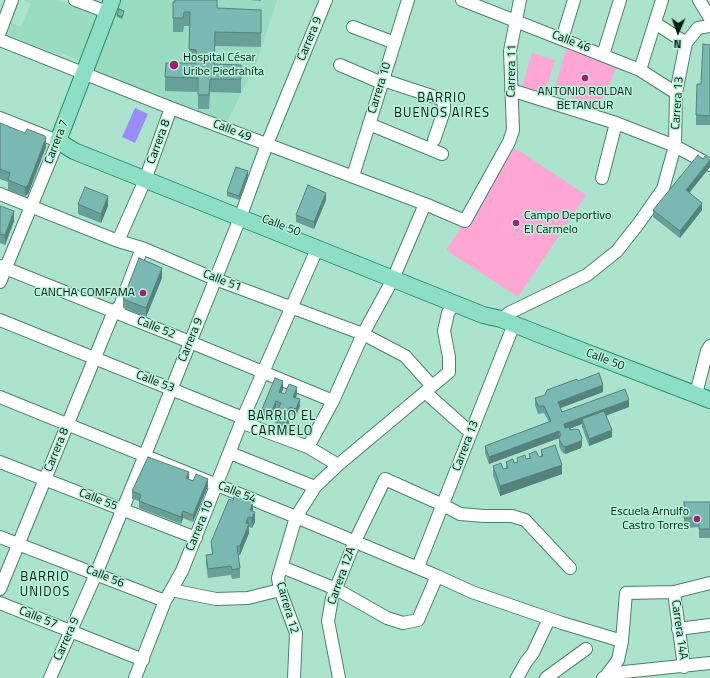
<!DOCTYPE html>
<html>
<head>
<meta charset="utf-8">
<style>
  body { margin:0 }
  #map { position:relative; width:710px; height:678px; overflow:hidden; background:#abe3cc; font-family:"Titillium Web",sans-serif }
  canvas { display:block }
  .north { position:absolute; left:658px; top:12px; width:40px; height:40px; -webkit-text-stroke:3px #b8f1d9; paint-order:stroke; rotate:182deg; font-size:11px; font-weight:700; line-height:16px; text-align:center; color:#061d15 }
  .north::after { content:''; display:block; margin:auto; width:14px; height:18px; background:#061d15; clip-path:polygon(50% 0,100% 100%,50% 72%,0 100%) }
</style>
</head>
<body>
<div id="map">
<canvas width="710" height="678"></canvas>
<div class="north">N</div>
</div>
<script>
const g = document.querySelector('canvas').getContext('2d');
g.lineJoin = 'round';
function paint(path, color) {
  g.fillStyle = color;
  g.fill(path, 'evenodd');
}
function poly(rows) {
  const path = new Path2D();
  for (const r of rows) {
    path.moveTo(r[0], r[1]);
    for (let i = 2; i < r.length; i += 2) path.lineTo(r[i], r[i + 1]);
  }
  return path;
}
function stroke(path, color, width, dash) {
  g.strokeStyle = color;
  g.lineWidth = width;
  g.lineCap = dash ? 'butt' : 'round';
  g.setLineDash(dash || []);
  g.stroke(path);
}
function write(font, color, halo, rows, align = 'center') {
  g.font = font + ' "Titillium Web",sans-serif';
  g.lineWidth = 3;
  g.setLineDash([]);
  g.textBaseline = 'middle';
  g.strokeStyle = halo;
  g.fillStyle = color;
  for (const [text, x, y, turn = 0] of rows) {
    g.save();
    g.translate(x, y);
    g.rotate((+turn || 0) * Math.PI / 180);
    g.textAlign = isNaN(turn) ? turn : align;
    if (halo) g.strokeText(text, 0, 0);
    g.fillText(text, 0, 0);
    g.restore();
  }
}
paint(poly([
  [23,0,57,0,97,16,87,42,83,59,81,58,79,61,61,53,60,55,8,35,12,23,21,27,31,4],
  [119,0,277,0,257,61,228,120,222,122,92,70]
]), '#9adcc1');
paint(poly([
  [568,43,618,64,599,107,554,91],
  [532,53,555,60,545,94,522,87],
  [515,148,586,195,518,297,446,250]
]), '#fea6d4');
paint(poly([
  [135,108,148,114,135,143,122,137]
]), '#9b8bfe');
const minor = poly([
  [75,0,107,12],
  [462,0,640,70,676,93],
  [699,0,710,18],
  [655,23,686,43],
  [353,27,395,43],
  [0,32,12,0],
  [562,39,574,0],
  [0,40,171,108,425,204,465,221,509,142,513,130,510,51,520,0],
  [603,55,620,0],
  [340,65,382,83],
  [640,70,662,0],
  [383,80,441,99,444,104,444,111,434,140],
  [511,90,616,123,675,146,710,165],
  [0,118,58,141,0,282],
  [369,124,442,154],
  [353,176,408,0],
  [602,178,616,123],
  [0,194,118,241,142,248,215,279,363,334,405,356,432,386],
  [118,241,145,180,171,108],
  [0,266,190,342,333,401],
  [501,319,509,313,587,275,617,251,639,223,663,189,675,146,676,93,686,43,698,28,710,26],
  [0,320,243,418,246,424,308,447,338,465],
  [425,392,471,433],
  [696,394,707,351,710,346],
  [0,397,296,517,437,576,472,592,562,623,622,641,626,593,674,592,710,583],
  [308,447,333,401,363,334,393,279,425,204],
  [230,453,315,487],
  [0,462,196,538],
  [0,537,165,601],
  [282,567,336,589,387,618,403,623,418,620,437,576],
  [418,567,514,324],
  [0,589,114,311,120,306,142,248],
  [171,590,216,599,248,598,280,590],
  [674,592,684,667],
  [0,603,143,660],
  [678,629,710,625],
  [606,676,618,660,622,641],
  [50,678,96,574,145,455,240,218,267,144,326,0],
  [135,678,165,601,182,571,243,418,317,249],
  [294,678,296,633,280,590,278,578,296,517,315,487,338,465,449,372,449,357,444,331,448,313,454,304],
  [339,678,328,621,332,598,355,541,385,479,443,505,460,514,484,516,512,516,525,520,570,568],
  [517,678,526,662,533,653,549,619],
  [546,678,586,649],
  [603,678,606,676,624,672,710,663]
]);
const major = poly([
  [58,141,74,151,483,315,501,319,536,333,710,400],
  [58,141,112,0]
]);
stroke(minor, '#4a806c', 14);
stroke(major, '#2b8d6e', 18);
stroke(minor, '#fff', 12);
stroke(major, '#8cdfc5', 16);
paint(poly([
  [217,0,217,9,261,10,261,47,215,46,214,64,241,65,241,93,210,92,209,109,198,109,198,92,165,91,165,77,189,63,190,26,184,26,183,32,173,32,173,2],
  [250,0,261,0,261,1],
  [124,14,122,19,117,17,117,15],
  [710,45,710,125,696,125,696,115,701,84],
  [0,123,46,147,28,194,25,196,8,190,8,182,0,179],
  [710,167,689,192,702,210,680,238,653,217,653,210],
  [248,176,239,200,227,196,227,192],
  [326,200,314,229,296,222,296,215],
  [78,204,108,206,101,223,78,214],
  [0,206,14,221,5,245,0,243],
  [162,278,146,317,123,308,123,299],
  [578,381,603,392,560,408,562,412,629,407,606,415,612,437,589,446,582,427,582,424,569,429,582,445,581,448,565,454,562,452,559,446,559,438,489,464,485,453,485,446,549,422,544,413,538,414,535,405,535,398,545,395],
  [283,388,282,393,285,394,297,394,296,398,300,406,296,416,290,414,288,417,289,424,287,428,275,423,275,416,278,409,276,408,271,420,262,416,262,409],
  [541,450,562,474,500,496,493,475,493,466,503,469,506,468,506,462,514,463,517,462,517,458,526,459,529,458,529,454,539,457,541,457],
  [189,479,208,486,193,522,183,518,181,524,139,508,139,501,132,499,132,491],
  [684,502,710,502,710,538,699,538,699,527,684,528],
  [253,512,255,522,252,528,249,527,249,533,240,555,238,555,240,568,240,578,232,579,231,575,208,578,206,564,206,555,212,554,211,542]
]), '#689f99');
paint(poly([
  [46,138,46,147,28,194,25,196,25,187],
  [710,160,710,167,686,197,686,190],
  [248,171,248,176,239,200,239,196],
  [326,193,326,200,314,229,314,222],
  [108,196,108,206,101,223,101,214],
  [702,203,702,210,680,238,680,231],
  [14,211,14,221,5,245,5,235],
  [162,268,162,278,146,317,146,308],
  [283,381,283,388,279,399,279,392],
  [603,385,603,392,558,409,558,402],
  [297,387,297,394,293,404,293,397],
  [300,399,300,406,296,416,296,409],
  [629,400,629,407,584,424,582,419,582,424,564,431,564,424],
  [276,401,276,408,271,420,271,413],
  [290,407,290,414,287,421,286,416],
  [289,417,289,424,287,428,287,421],
  [612,430,612,437,589,446,589,439],
  [559,431,559,438,489,464,489,457],
  [582,438,582,445,581,448,565,454,565,447],
  [562,465,562,474,500,496,500,486],
  [189,472,189,479,186,478],
  [208,479,208,486,193,522,193,515],
  [253,502,253,511,250,510],
  [183,511,183,518,181,524,181,517],
  [255,512,255,522,252,528,252,518],
  [248,517,249,533,240,555,240,546,246,523]
]), '#55827d');
const building = poly([
  [175,0,217,0,217,8,261,10,261,33,215,32,214,64,241,65,241,79,210,79,209,95,198,95,198,78,165,77,166,63,196,63,196,50,189,49,190,12,184,12,183,18,173,18,173,2,175,2,175,0],
  [119,9,124,11,122,17,117,15,119,9],
  [703,44,710,45,710,116,696,115,697,84,701,84,703,44],
  [0,123,25,133,27,129,45,136,46,138,28,185,25,187,8,180,10,173,0,169,0,123],
  [698,155,703,159,705,156,710,160,686,190,702,203,680,231,653,210,698,155],
  [236,167,248,171,239,196,227,192,236,167],
  [308,185,326,193,314,222,296,215,308,185],
  [85,187,108,196,101,214,78,204,85,187],
  [0,206,14,211,5,235,0,234,0,206],
  [139,258,162,268,146,308,123,299,139,258],
  [599,373,603,385,558,402,562,412,625,389,629,400,564,424,565,428,569,427,570,430,575,429,579,430,582,438,581,441,565,447,562,445,559,439,561,434,559,431,489,457,485,446,551,421,544,406,538,406,535,398,545,395,547,390,577,379,578,381,599,373],
  [275,378,283,381,279,392,285,394,289,384,297,387,293,397,300,399,296,409,290,407,286,416,289,417,287,421,275,416,281,403,276,401,271,413,262,409,275,378],
  [604,411,612,430,589,439,582,419,604,411],
  [555,445,562,465,500,486,493,466,501,463,503,469,508,468,506,462,513,459,514,463,518,462,517,458,525,455,526,459,531,458,529,454,536,451,539,457,543,456,541,450,555,445],
  [148,457,189,472,186,478,193,481,196,474,208,479,193,515,183,511,181,517,139,501,141,495,132,491,148,457],
  [234,496,253,502,250,510,255,512,252,518,248,517,246,523,249,524,240,546,237,546,240,568,232,570,231,566,208,569,206,555,213,554,211,542,229,499,233,501,234,496],
  [684,502,710,502,710,529,699,529,699,518,684,518,684,502]
]);
paint(building, '#79b9b2');
stroke(building, '#55827d', 1);
for (const [x, y, r, color] of [
  [174,65,5,"#a12071"],
  [585,78,4,"#a12071"],
  [516,223,4,"#a12071"],
  [143,293,4,"#a12071"],
  [697,519,4,"#a12071"]
]) {
  const dot = new Path2D();
  dot.arc(x, y, r, 0, 2 * Math.PI);
  g.fillStyle = color;
  g.fill(dot);
  stroke(dot, '#b8f1d9', 1.5);
}
write('12px', '#061d15', '#b8f1d9', [
  ["Carrera 9",310,39,-68],
  ["Calle 46",571,42,21],
  ["Carrera 11",512,71,-89],
  ["Carrera 10",380,88,-73],
  ["Carrera 13",678,103,-86],
  ["Calle 49",232,131,21],
  ["Carrera 7",57,142,-69],
  ["Carrera 8",159,142,-70],
  ["Calle 50",281,226,21],
  ["Calle 51",222,281,21],
  ["Calle 52",156,328,22],
  ["Carrera 9",191,340,-68],
  ["Calle 50",605,360,21],
  ["Calle 53",155,382,21],
  ["Carrera 13",466,446,-69],
  ["Carrera 8",57,450,-68],
  ["Calle 54",237,493,22],
  ["Calle 55",98,500,21],
  ["Carrera 10",200,526,-68],
  ["Carrera 12A",342,576,-70],
  ["Calle 56",105,577,22],
  ["Carrera 12",287,608,74],
  ["Calle 57",38,618,22],
  ["Carrera 14A",679,630,82],
  ["Carrera 9",67,639,-66]
]);
write('12px', '#061d15', '#b8f1d9', [
  ["Hospital César",183,58],
  ["Uribe Piedrahíta",183,72],
  ["ANTONIO ROLDAN",585,92,"center"],
  ["BETANCUR",585,106,"center"],
  ["Campo Deportivo",524,216],
  ["El Carmelo",524,230],
  ["CANCHA COMFAMA",135,293,"right"],
  ["Escuela Arnulfo",689,512,"right"],
  ["Castro Torres",689,526,"right"]
], 'left');
g.letterSpacing = '1px';
write('13px', '#061d15', '#b8f1d9', [
  ["BARRIO",442,99],
  ["BUENOS AIRES",442,114],
  ["BARRIO EL",282,417],
  ["CARMELO",282,432],
  ["BARRIO",45,578],
  ["UNIDOS",45,593]
]);
g.letterSpacing = '0px';
</script>
</body>
</html>
